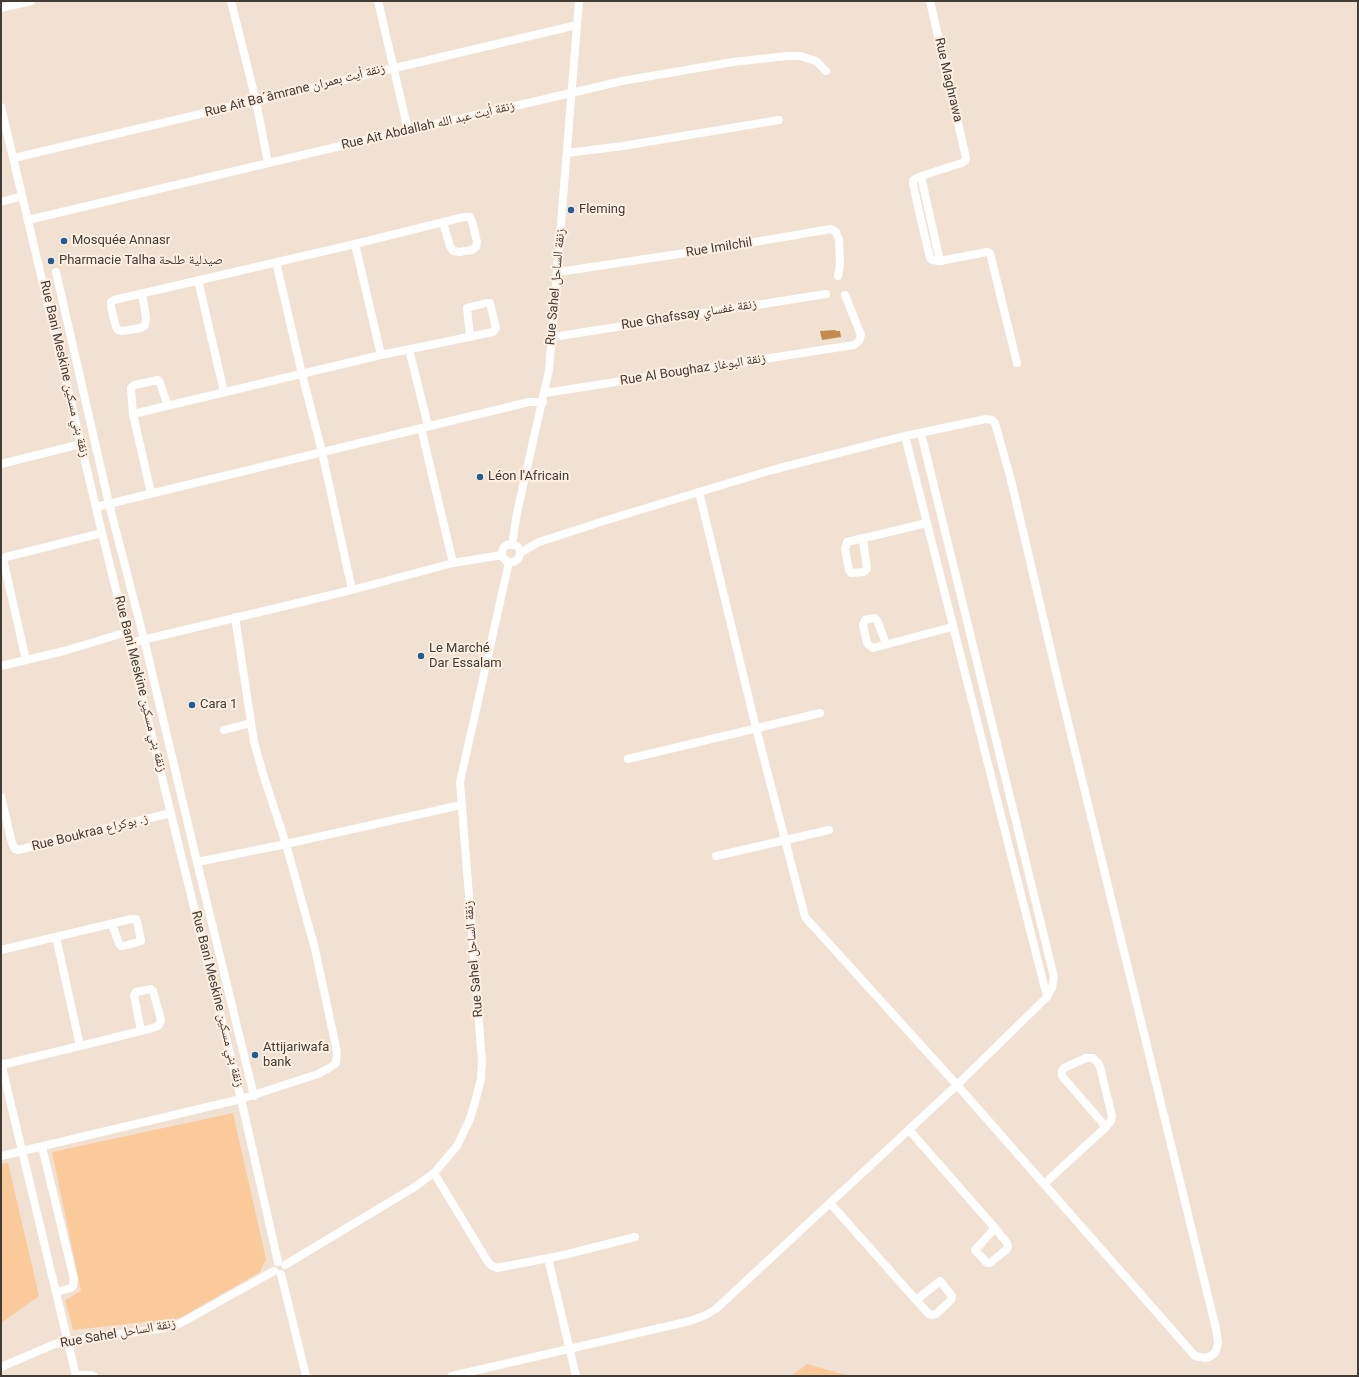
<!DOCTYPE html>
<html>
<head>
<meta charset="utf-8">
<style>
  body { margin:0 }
  #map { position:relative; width:1359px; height:1377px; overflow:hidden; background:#f1e1d3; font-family:Roboto,sans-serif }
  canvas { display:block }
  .frame { position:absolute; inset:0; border:2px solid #423c36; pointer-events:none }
</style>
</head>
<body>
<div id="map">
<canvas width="1359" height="1377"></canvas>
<div class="frame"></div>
</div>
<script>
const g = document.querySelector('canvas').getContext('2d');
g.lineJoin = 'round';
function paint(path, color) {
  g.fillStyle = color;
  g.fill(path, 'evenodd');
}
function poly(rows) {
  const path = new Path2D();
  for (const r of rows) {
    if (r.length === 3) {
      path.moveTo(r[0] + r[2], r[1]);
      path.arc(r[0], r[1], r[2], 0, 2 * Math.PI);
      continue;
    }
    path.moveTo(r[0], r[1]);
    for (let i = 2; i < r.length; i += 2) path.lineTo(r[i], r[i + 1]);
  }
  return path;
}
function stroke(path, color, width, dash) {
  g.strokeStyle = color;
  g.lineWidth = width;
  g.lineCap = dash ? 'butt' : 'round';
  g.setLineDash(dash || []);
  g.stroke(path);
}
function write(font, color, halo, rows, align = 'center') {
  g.font = font + ' Roboto,"Noto Naskh Arabic",sans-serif';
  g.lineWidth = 4;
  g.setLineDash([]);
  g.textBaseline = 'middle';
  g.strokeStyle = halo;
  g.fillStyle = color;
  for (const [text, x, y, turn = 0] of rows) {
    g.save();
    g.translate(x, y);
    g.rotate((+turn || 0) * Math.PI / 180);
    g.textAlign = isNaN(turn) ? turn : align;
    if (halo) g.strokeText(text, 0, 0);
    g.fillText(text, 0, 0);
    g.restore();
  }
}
paint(poly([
  [233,1113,266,1259,260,1272,180,1318,73,1330,65,1300,81,1291,52,1152],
  [8,1163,39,1296,1,1323,1,1164],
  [807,1364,850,1376,791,1376]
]), '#faca9b');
paint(poly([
  [835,330,836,331,840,331,841,337,822,340,820,331]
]), '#c48b51');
stroke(poly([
  [231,1,256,101,268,163],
  [378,1,408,130],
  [930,1,966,158,965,161,962,163,921,176,913,180,913,183,920,216,930,258,932,260,940,261,987,252,990,253,1017,363],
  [1,8,31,1],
  [1,107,102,533,241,1099,278,1262],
  [567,153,623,146,779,120],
  [14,158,577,25],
  [921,176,940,261],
  [1,202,22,196],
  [28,220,408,130,464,118,622,81,733,62,787,56,800,56,816,61,826,71],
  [355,244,381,355],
  [276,262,302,374,322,452,352,590],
  [56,272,109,504,144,639,197,862,254,1096],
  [558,272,719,248,831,229,836,232,839,240,840,265,838,276],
  [198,280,224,392],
  [142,294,146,317,145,325,141,328,122,331,118,330,116,327,111,307,111,302,114,300,355,244,464,217,470,217,472,221,477,242,476,247,472,250,459,252,453,251,450,246,443,223],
  [553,337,826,294],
  [409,349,428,426],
  [545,393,854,345,859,341,861,335,845,295],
  [133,414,381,355,493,332,496,328,490,303,486,303,467,308,470,337],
  [421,428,453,563],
  [905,436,1047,997],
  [1,464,81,444],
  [151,493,133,414,131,388,134,385,158,380,160,383,168,406],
  [96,507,529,402,543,402],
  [863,539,867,569,864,572,851,573,849,570,845,549,847,542,927,523],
  [511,553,9],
  [512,545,517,513,549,370,579,1],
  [520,553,539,542,607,520,699,492,772,470,905,436,986,419,992,420,995,423,1011,480,1059,685,1216,1329,1218,1342,1217,1347,1215,1353,1209,1357,1205,1358,1195,1356,957,1085,805,917,756,728,699,492],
  [130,643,352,590,453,563,502,555],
  [886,644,877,620,874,618,865,620,863,625,867,643,870,646,873,648,952,627],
  [26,660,3,559,6,557,102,533],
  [1,666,64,651,127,632],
  [224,730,251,723],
  [628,759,820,713],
  [1,797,12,843,15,849,18,850,171,813],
  [716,856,829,830],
  [197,862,286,844,461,805],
  [56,937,80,1046],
  [1,950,131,919,136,919,137,921,141,941,124,946,121,946,119,944,112,924],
  [1086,1058,1093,1058,1098,1063,1100,1067,1112,1116,1111,1121,1106,1127,1062,1076,1062,1071,1064,1068,1086,1058],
  [1,1063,76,1376],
  [1,1065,80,1046,141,1031,156,1027,159,1025,161,1020,153,991,151,989,136,992,134,995,141,1031],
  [909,1130,995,1228,1007,1243,1008,1246,1007,1249,990,1263,987,1263,975,1250,995,1228],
  [42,1147,74,1279,73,1286,71,1288,56,1292],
  [1,1156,241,1099,318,1074,331,1067,336,1063,337,1052,315,949,286,844,263,774,254,742,235,617],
  [434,1173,488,1262,492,1266,497,1268,564,1255,635,1237],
  [1044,1184,1106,1127],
  [830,1203,916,1300,929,1314,931,1315,936,1314,951,1300,952,1296,940,1281,916,1300],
  [548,1258,576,1376],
  [285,1265,413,1188,434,1173,457,1146,469,1121,474,1106,481,1079,482,1061,460,782,509,562],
  [281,1274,306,1376],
  [1,1367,55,1344,67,1341,159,1329,179,1324,274,1271],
  [76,1375,91,1375,94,1376],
  [452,1376,690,1321,706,1315,717,1308,957,1085,1047,997,1052,988,1054,977,921,433]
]), '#fff', 8);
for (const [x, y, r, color] of [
  [571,210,4,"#235d94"],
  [64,241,4,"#235d94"],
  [51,261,4,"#235d94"],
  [480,477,4,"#235d94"],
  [421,656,4,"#235d94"],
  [192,705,4,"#235d94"],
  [255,1055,4,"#235d94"]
]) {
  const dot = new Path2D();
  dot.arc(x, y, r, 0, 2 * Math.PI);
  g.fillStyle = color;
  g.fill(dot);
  stroke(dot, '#feefe1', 1.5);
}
write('13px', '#423c36', '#feefe1', [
  ["Rue Maghrawa",948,80,77],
  ["Rue Ait Ba´âmrane زنقة أيت بعمران",295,91,-14],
  ["Rue Ait Abdallah زنقة أيت عبد الله",428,126,-13],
  ["Rue Imilchil",719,248,-9],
  ["Rue Sahel زنقة الساحل",556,287,-85],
  ["Rue Ghafssay زنقة غفساي",689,315,-9],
  ["Rue Bani Meskine زنقة بني مسكين",64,369,77],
  ["Rue Al Boughaz زنقة البوغاز",693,370,-9],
  ["Rue Bani Meskine زنقة بني مسكين",140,684,76],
  ["Rue Boukraa ز. بوكراع",90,833,-14],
  ["Rue Sahel زنقة الساحل",474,959,-95],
  ["Rue Bani Meskine زنقة بني مسكين",217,999,76],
  ["Rue Sahel زنقة الساحل",118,1334,-10]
]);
write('13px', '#423c36', '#feefe1', [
  ["Fleming",579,210],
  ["Mosquée Annasr",72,241],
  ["Pharmacie Talha صيدلية طلحة",59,261],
  ["Léon l'Africain",488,477],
  ["Le Marché",429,649],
  ["Dar Essalam",429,664],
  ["Cara 1",200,705],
  ["Attijariwafa",263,1048],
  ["bank",263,1063]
], 'left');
</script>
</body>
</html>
